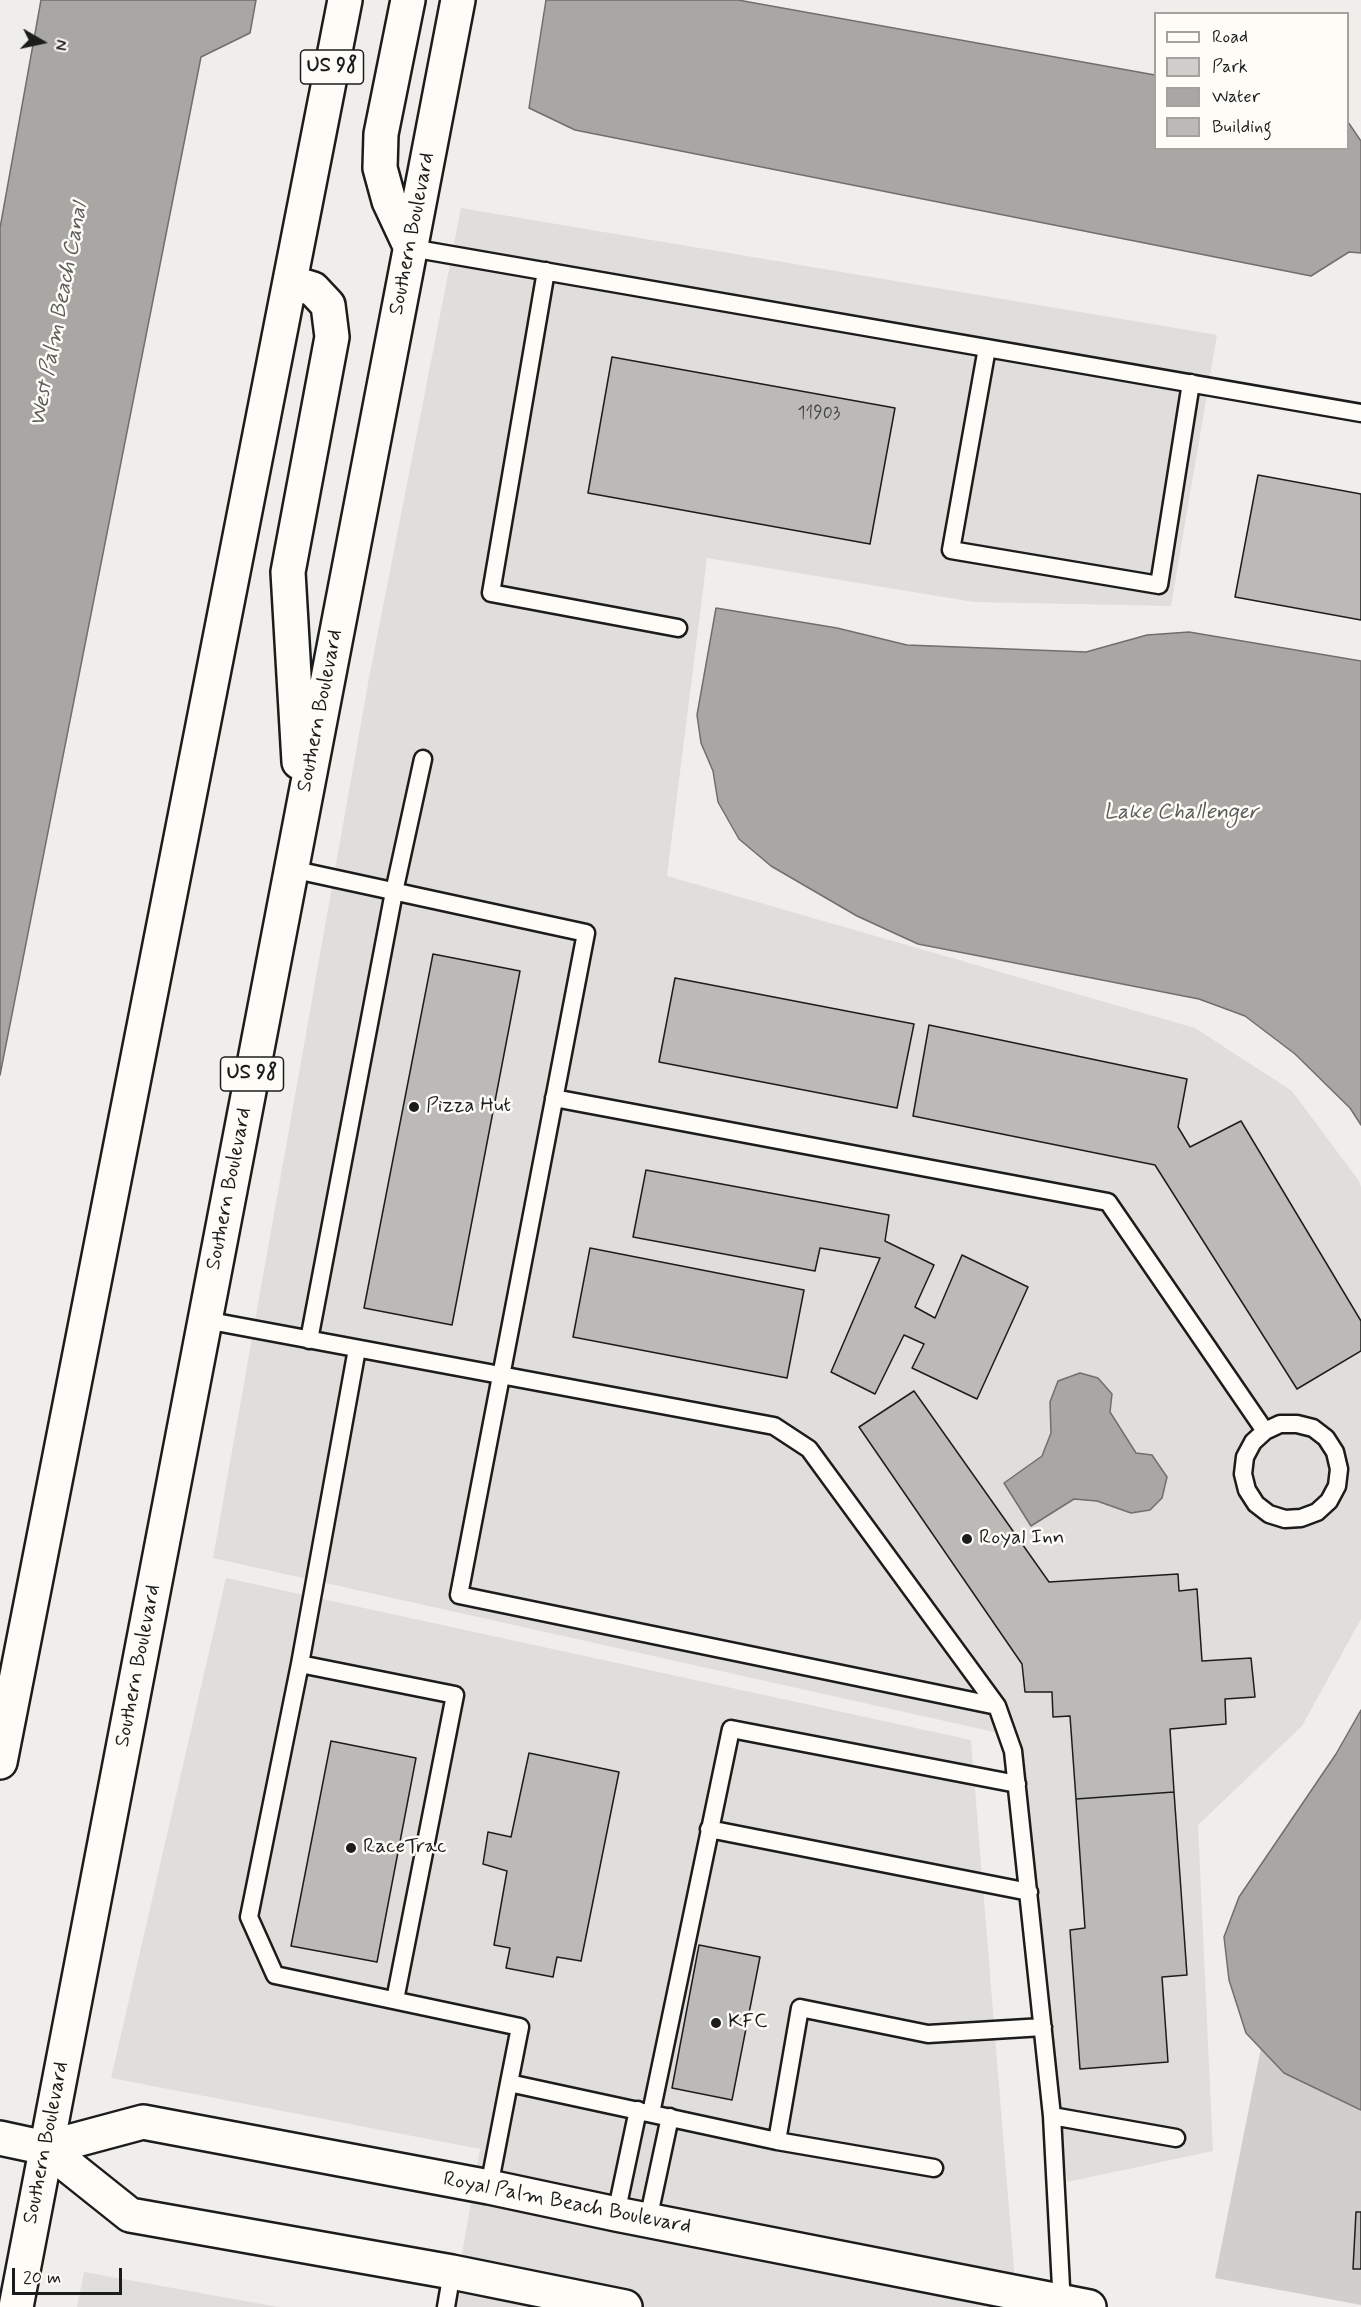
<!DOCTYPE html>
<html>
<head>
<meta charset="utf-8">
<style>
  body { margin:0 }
  #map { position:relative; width:1361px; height:2307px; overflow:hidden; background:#f0eeea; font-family:Mynerve,sans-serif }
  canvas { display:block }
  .legend { position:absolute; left:1154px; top:12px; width:195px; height:138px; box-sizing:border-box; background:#fdfcf7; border:2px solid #a3a29f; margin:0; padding:8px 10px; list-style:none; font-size:18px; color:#1c1c1c }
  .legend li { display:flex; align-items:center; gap:12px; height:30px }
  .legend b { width:30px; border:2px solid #a3a29f }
  .north { position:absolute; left:12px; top:12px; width:60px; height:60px; -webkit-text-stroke:4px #fdfcf7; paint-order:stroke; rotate:99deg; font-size:16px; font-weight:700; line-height:24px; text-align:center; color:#1c1c1c }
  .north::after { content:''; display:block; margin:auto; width:21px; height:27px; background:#1c1c1c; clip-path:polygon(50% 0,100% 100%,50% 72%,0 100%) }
  .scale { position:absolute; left:12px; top:2268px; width:110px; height:27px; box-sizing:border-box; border:3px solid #1c1c1c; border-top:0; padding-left:8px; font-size:18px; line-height:21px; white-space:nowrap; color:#1c1c1c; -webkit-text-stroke:4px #fdfcf7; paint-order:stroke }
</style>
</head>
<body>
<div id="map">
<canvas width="1361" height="2307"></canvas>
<ul class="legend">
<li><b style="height:8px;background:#fdfcf7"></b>Road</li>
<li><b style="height:16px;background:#d0cfcc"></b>Park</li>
<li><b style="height:16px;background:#a8a7a3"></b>Water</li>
<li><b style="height:16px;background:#bbbab6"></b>Building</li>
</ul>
<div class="north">N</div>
<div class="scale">20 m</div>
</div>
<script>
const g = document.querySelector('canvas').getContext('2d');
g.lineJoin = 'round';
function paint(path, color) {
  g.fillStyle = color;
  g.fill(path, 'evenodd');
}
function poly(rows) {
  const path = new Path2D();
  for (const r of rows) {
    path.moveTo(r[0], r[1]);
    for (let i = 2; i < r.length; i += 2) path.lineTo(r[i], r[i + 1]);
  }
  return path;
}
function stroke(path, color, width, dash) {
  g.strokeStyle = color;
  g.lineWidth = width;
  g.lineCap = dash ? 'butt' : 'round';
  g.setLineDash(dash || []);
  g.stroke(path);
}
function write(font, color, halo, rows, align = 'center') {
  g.font = font + ' Mynerve,sans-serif';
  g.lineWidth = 5;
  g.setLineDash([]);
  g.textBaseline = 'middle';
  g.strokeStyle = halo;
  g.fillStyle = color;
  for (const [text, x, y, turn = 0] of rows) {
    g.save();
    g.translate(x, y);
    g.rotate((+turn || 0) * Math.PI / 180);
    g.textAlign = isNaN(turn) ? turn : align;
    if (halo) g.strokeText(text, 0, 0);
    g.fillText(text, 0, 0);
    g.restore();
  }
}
paint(poly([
  [461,208,1217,335,1171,606,974,602,707,558,667,876,1195,1028,1292,1091,1359,1181,1361,1187,1361,1619,1302,1726,1198,1825,1213,2151,1067,2182,1021,1738,213,1558,369,678],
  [226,1578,971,1740,1017,2307,453,2307,480,2149,111,2078],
  [84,2272,278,2307,77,2307]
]), '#e0deda');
paint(poly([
  [1261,2048,1284,2073,1361,2110,1361,2305,1215,2278]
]), '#d0cfcc');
const water = poly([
  [41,0,256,0,250,33,201,57,0,1075,0,228,41,0],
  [546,0,738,0,1155,75,1156,148,1348,148,1348,122,1361,141,1361,253,1349,252,1311,276,575,130,529,108,546,0],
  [716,608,837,628,907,645,1086,652,1147,635,1189,632,1361,661,1361,1125,1350,1108,1295,1054,1245,1016,1199,999,918,944,857,916,771,866,739,839,718,802,713,771,701,743,697,715,716,608],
  [1080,1373,1098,1378,1112,1394,1110,1412,1136,1453,1152,1455,1167,1477,1162,1498,1150,1510,1131,1513,1097,1501,1074,1499,1031,1526,1004,1483,1042,1456,1051,1433,1050,1402,1058,1381,1080,1373],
  [1361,1710,1361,2110,1284,2073,1246,2033,1229,1980,1224,1937,1239,1897,1336,1754,1361,1710]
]);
paint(water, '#a8a7a3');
stroke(water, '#706f6d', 1.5);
const building = poly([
  [612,357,895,408,870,544,588,493,612,357],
  [1258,475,1361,494,1361,620,1235,597,1258,475],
  [433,954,520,971,452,1325,364,1308,433,954],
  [675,978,914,1024,897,1108,659,1062,675,978],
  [929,1025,1187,1079,1178,1127,1190,1147,1241,1121,1361,1321,1361,1351,1297,1389,1155,1165,913,1116,929,1025],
  [646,1170,889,1215,885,1241,934,1265,915,1307,935,1318,962,1255,1028,1287,977,1399,912,1368,924,1344,904,1335,875,1394,831,1372,880,1258,820,1248,815,1271,633,1237,646,1170],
  [590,1248,804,1290,787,1378,573,1337,590,1248],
  [914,1391,1049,1582,1178,1574,1179,1591,1197,1589,1202,1661,1251,1658,1255,1697,1225,1699,1226,1724,1170,1729,1174,1792,1076,1799,1070,1716,1053,1717,1052,1692,1025,1692,1022,1664,859,1427,914,1391],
  [331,1741,416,1758,377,1962,291,1946,331,1741],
  [529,1753,619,1772,581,1961,557,1957,553,1977,506,1968,510,1948,494,1945,507,1871,483,1864,488,1832,511,1837,529,1753],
  [1174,1792,1187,1975,1162,1977,1168,2062,1080,2069,1070,1930,1085,1928,1076,1799,1174,1792],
  [699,1945,760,1957,732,2100,672,2088,699,1945],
  [1356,2212,1361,2212,1361,2269,1353,2269,1356,2212]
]);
paint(building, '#bbbab6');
stroke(building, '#1c1c1c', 1.5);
const service = poly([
  [411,248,1361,413],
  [546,271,491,593,678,628],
  [987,348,951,550,1159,585,1191,383],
  [291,869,586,933,459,1595,997,1706],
  [554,1098,1108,1202,1265,1431,1280,1424,1297,1424,1313,1428,1326,1438,1335,1452,1339,1469,1337,1486,1329,1501,1317,1512,1301,1518,1285,1519,1269,1514,1256,1504,1247,1490,1243,1474,1245,1457,1253,1442,1265,1431],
  [205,1320,774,1426,809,1449,997,1706,1013,1751,1052,2116,1062,2306],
  [309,1340,394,892,423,759],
  [357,1349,300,1664,249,1917,275,1975,520,2027,509,2083,777,2141,934,2168],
  [300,1664,455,1695,395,2000],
  [709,1829,1029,1892],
  [651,2113,731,1729,1017,1784],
  [1052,2116,1176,2138],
  [777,2141,800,2008,928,2034,1043,2027],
  [489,2187,509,2083],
  [616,2214,638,2110],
  [648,2220,670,2117],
  [446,2307,452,2272]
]);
const tertiary = poly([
  [0,2138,46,2148,143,2122,489,2187,616,2214,1089,2307],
  [46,2148,130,2215,452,2272,625,2307]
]);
const trunk = poly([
  [408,0,381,134,380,168,389,201,411,248],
  [290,282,313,289,328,305,332,337,288,572,299,762],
  [0,1762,345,0],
  [16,2307,458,0]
]);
stroke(service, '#1c1c1c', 21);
stroke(tertiary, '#1c1c1c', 38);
stroke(trunk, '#1c1c1c', 38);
stroke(service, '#fdfcf7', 16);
stroke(tertiary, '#fdfcf7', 33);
stroke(trunk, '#fdfcf7', 33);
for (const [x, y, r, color] of [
  [414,1107,6,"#1c1c1c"],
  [967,1539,6,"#1c1c1c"],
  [351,1848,6,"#1c1c1c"],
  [716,2023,6,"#1c1c1c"]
]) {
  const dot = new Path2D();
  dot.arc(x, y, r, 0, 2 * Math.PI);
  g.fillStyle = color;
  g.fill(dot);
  stroke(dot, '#fdfcf7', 2);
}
write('18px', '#444442', null, [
  ["11903",819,414]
]);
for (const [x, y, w] of [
  [332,67,63],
  [252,1074,63]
]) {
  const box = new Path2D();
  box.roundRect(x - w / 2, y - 17, w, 34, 4.5);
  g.fillStyle = '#fdfcf7';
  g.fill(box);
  stroke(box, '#1c1c1c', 1.5);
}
write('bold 20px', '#1c1c1c', null, [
  ["US 98",332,67],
  ["US 98",252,1074]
]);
write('21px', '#1c1c1c', '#fdfcf7', [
  ["Southern Boulevard",413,234,-79],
  ["Southern Boulevard",321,711,-79],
  ["Southern Boulevard",230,1189,-79],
  ["Southern Boulevard",139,1666,-79],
  ["Southern Boulevard",47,2143,-79],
  ["Royal Palm Beach Boulevard",567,2204,11]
]);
write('21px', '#1c1c1c', '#fdfcf7', [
  ["Pizza Hut",426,1107],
  ["Royal Inn",979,1539],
  ["RaceTrac",363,1848],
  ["KFC",728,2023]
], 'left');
write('italic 22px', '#5b5b59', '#fdfcf7', [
  ["West Palm Beach Canal",60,315,-79],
  ["Lake Challenger",1181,813]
]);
</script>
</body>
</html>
